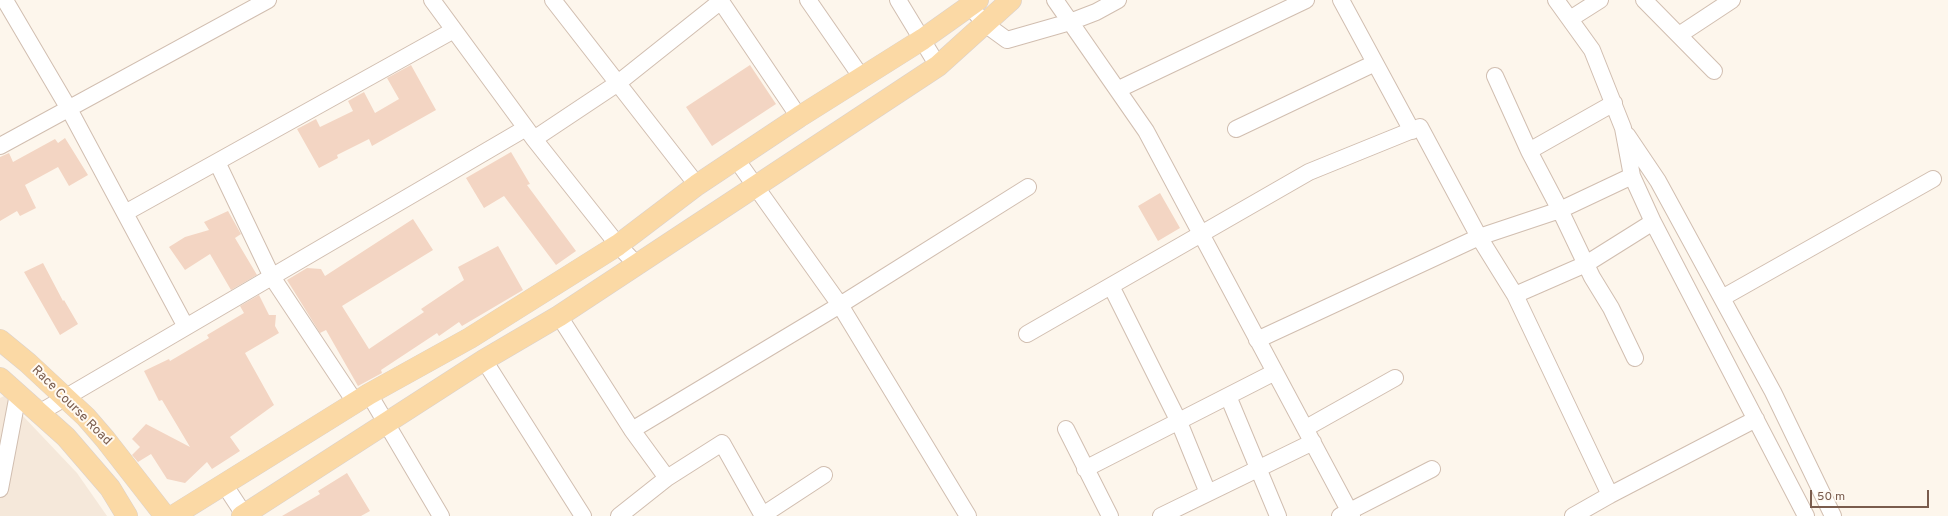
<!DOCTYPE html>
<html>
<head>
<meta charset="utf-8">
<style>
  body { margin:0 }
  #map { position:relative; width:1948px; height:516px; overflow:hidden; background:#fdf6ec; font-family:Overpass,sans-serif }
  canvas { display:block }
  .scale { position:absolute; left:1810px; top:490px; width:119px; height:18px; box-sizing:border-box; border:2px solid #7a5c4d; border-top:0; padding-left:5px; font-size:12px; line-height:14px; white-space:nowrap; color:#7a5c4d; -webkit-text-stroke:3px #fffaf3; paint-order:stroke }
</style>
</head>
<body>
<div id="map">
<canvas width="1948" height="516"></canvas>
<div class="scale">50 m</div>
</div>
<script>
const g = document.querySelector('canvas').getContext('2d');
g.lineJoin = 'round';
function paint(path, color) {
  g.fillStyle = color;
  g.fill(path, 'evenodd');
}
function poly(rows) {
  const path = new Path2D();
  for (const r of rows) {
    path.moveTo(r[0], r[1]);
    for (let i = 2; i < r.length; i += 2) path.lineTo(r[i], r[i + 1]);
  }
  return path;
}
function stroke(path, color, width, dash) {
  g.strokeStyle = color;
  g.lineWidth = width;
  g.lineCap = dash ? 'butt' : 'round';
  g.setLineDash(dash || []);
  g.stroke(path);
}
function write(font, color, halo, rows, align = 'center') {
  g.font = font + ' Overpass,sans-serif';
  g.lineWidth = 4;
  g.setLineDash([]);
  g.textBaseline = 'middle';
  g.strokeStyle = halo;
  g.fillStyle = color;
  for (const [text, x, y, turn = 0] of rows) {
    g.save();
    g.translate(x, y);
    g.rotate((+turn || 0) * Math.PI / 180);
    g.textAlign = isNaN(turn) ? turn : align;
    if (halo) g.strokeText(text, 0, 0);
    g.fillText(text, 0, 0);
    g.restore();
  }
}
paint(poly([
  [4,396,77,473,107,516,0,516,0,398]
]), '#f5e8da');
paint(poly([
  [411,65,436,110,372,146,369,139,337,155,338,158,319,168,297,129,316,119,320,127,353,111,348,101,364,92,375,113,399,99,387,78],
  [750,65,776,104,712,146,686,107],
  [65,138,88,175,69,186,58,167,25,185,36,208,20,216,17,211,0,221,0,157,9,153,13,162,55,139,58,143],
  [511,152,530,184,527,185,576,251,556,265,504,196,484,208,466,178],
  [1160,193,1180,228,1158,241,1138,206],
  [228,211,241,234,235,238,257,275,231,290,210,254,185,270,169,247,185,237,209,230,204,222],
  [413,219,433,250,342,306,369,349,424,312,421,309,464,280,458,267,498,246,523,290,462,326,459,322,439,336,437,333,381,370,382,373,358,386,326,330,320,333,287,280,307,268,321,269,325,276],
  [43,263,63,301,64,300,78,324,60,335,24,272],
  [259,295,269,315,276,315,275,326,279,333,245,353,274,405,230,437,240,451,212,469,207,462,185,483,167,479,151,454,138,462,132,455,140,447,132,439,146,424,190,447,162,400,159,401,144,371,169,359,170,361,209,338,207,335,244,313,240,306],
  [347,473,370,511,361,516,282,516,320,494,318,491]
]), '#f3d5c3');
const minor = poly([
  [432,0,534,139,618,245,637,265],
  [553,0,697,185],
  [720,0,799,117],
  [808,0,862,78],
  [898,0,938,66],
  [1055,0,1146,131,1352,516],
  [1341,0,1412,131],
  [1556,0,1592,50,1623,128,1632,176,1653,222,1806,516],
  [1644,0,1714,71],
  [6,2,69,109,186,327],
  [970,6,985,24,1007,40,1070,22,1096,12,1118,0],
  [1570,19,1600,0],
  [1679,35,1732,0],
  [1495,76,1529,151,1560,210,1592,277,1611,308,1635,358],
  [1119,89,1306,0],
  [1236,129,1375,63],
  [1627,135,1658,181,1773,392,1833,516],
  [534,139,618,83,721,1],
  [0,146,268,0],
  [1529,151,1614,103],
  [736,159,840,305,968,516],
  [217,162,272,277,355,402],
  [125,213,454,30],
  [1111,286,1179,422,1208,493],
  [1515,295,1586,264,1653,222],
  [1722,298,1933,179],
  [559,316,632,430,667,478],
  [1027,334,1309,172,1420,127,1479,237,1515,295,1610,495],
  [1257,340,1479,237,1560,210,1632,176],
  [484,360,583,516],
  [369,394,441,516],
  [1228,396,1278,516],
  [39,413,526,128],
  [1306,428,1395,378],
  [1066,429,1110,516],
  [632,430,840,305,1028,187],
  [1085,469,1275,372],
  [224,484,245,516],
  [0,489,18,394],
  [763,515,824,475],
  [619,516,667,478,722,443,763,516],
  [1161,516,1313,442],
  [1340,516,1432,469],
  [1573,516,1610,495,1756,419]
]);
const major = poly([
  [0,340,28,363,86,417,105,439,165,516],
  [0,378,66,437,110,488,127,516],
  [173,516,369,394,470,338,618,245,697,185,799,117,923,39,978,0],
  [242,516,484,360,559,316,938,66,1011,0]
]);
stroke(minor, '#d1beb0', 18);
stroke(major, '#dad1cd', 22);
stroke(minor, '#fff', 16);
stroke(major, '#fbd9a5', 21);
write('13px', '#7a5c4d', '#fffaf3', [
  ["Race Course Road",71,406,45]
]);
</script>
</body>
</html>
